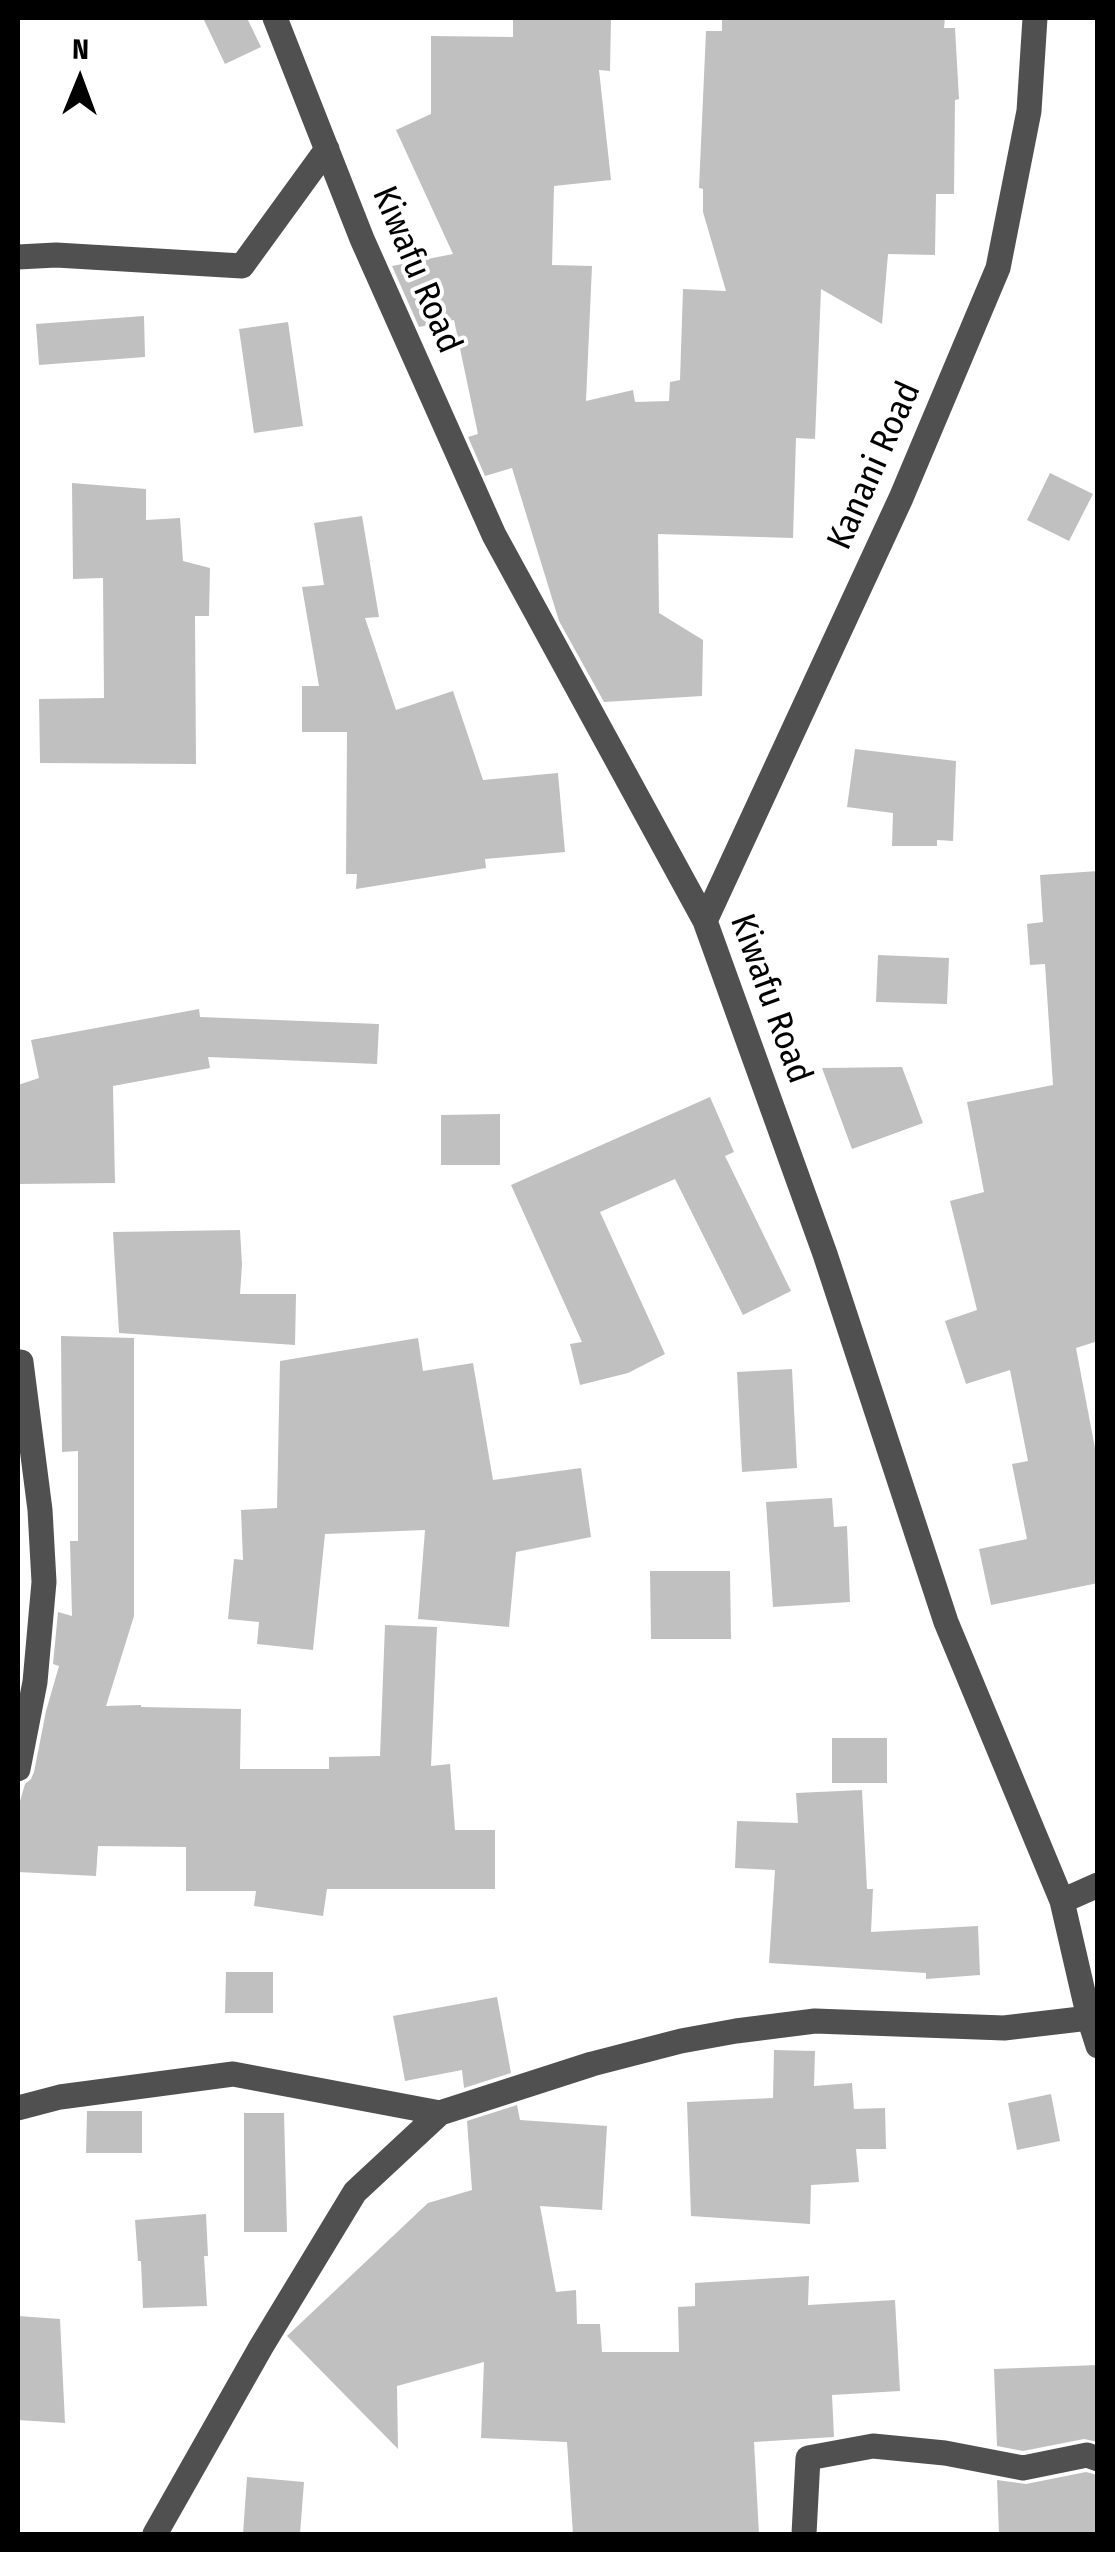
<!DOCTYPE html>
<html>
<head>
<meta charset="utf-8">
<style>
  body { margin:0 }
  #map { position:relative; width:1115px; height:2552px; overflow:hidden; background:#fff; font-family:"Fira Sans Condensed",sans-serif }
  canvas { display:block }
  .frame { position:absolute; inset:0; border:20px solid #000; pointer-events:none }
  .north { position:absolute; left:30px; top:30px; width:100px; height:100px; -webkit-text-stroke:8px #fff; paint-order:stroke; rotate:1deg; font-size:28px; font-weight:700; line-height:40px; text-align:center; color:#000 }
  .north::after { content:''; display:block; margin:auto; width:35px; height:45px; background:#000; clip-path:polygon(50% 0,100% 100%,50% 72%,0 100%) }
</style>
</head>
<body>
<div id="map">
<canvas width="1115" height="2552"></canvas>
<div class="frame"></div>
<div class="north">N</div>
</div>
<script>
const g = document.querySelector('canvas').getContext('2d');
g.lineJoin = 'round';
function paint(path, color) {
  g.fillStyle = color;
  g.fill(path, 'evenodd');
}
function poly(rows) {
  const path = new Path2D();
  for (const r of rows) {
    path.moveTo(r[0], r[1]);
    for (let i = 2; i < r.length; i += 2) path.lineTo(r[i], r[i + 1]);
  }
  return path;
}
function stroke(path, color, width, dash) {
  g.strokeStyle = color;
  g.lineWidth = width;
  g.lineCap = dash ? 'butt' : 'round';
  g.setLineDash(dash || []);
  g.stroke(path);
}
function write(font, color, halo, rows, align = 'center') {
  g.font = font + ' "Fira Sans Condensed",sans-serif';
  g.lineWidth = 8;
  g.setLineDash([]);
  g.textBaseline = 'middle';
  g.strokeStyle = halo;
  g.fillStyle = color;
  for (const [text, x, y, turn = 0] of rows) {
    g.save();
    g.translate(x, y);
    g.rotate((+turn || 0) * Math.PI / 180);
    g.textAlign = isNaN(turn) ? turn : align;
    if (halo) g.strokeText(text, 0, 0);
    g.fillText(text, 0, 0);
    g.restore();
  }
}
paint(poly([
  [203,18,247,18,261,47,225,64],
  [513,18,611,18,610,71,599,70,611,180,554,186,552,265,592,266,586,401,633,390,635,402,669,401,670,382,680,380,683,289,726,291,703,212,703,189,699,188,706,31,722,31,722,19,814,20,814,18,945,18,944,28,955,28,959,99,955,100,954,194,936,194,935,255,888,254,882,324,821,289,815,439,796,438,793,538,658,534,659,613,703,640,702,696,604,702,559,621,512,468,485,476,468,437,478,434,454,320,419,327,392,266,453,254,396,130,431,114,431,36,513,37],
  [144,316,145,357,39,365,36,324],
  [288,322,303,426,254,433,239,329],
  [1050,473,1093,494,1069,541,1027,520],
  [72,483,146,489,146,520,180,518,183,561,210,568,209,616,195,616,196,764,40,763,39,699,104,698,103,578,73,579],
  [362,516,379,617,365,618,396,710,453,691,483,780,558,773,565,852,485,859,486,868,356,889,357,874,346,874,347,732,302,732,302,686,319,686,302,587,324,585,314,523],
  [855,749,956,761,953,841,937,840,937,846,892,846,893,813,847,807],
  [1098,871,1098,1341,1076,1348,1098,1464,1098,1583,991,1605,979,1549,1027,1539,1012,1464,1028,1461,1010,1370,966,1384,945,1321,977,1310,950,1201,984,1192,967,1102,1053,1085,1045,964,1030,965,1027,924,1043,922,1040,875],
  [878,955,949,958,947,1004,876,1002],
  [199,1009,200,1017,379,1024,377,1064,208,1057,210,1068,113,1086,115,1183,18,1184,18,1085,39,1078,31,1040],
  [902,1067,923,1123,852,1149,822,1068],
  [710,1097,734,1152,725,1156,791,1291,743,1315,675,1179,600,1212,665,1354,628,1373,580,1385,570,1344,582,1342,511,1185],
  [500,1114,500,1165,441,1165,441,1115],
  [240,1230,242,1265,240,1294,296,1294,295,1345,119,1333,113,1232],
  [61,1336,134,1338,134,1616,106,1706,141,1705,141,1707,241,1709,240,1769,329,1769,329,1757,380,1756,385,1625,437,1627,431,1766,450,1764,455,1830,495,1830,495,1889,327,1889,323,1916,254,1906,256,1891,186,1891,186,1847,98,1846,96,1876,18,1872,18,1808,25,1784,31,1779,34,1772,46,1711,59,1666,53,1664,58,1612,72,1616,70,1541,78,1541,78,1451,62,1452],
  [418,1338,423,1371,473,1363,493,1480,581,1468,591,1537,516,1552,509,1627,418,1619,425,1530,325,1534,313,1650,257,1644,259,1622,228,1619,234,1559,243,1560,241,1510,277,1508,280,1361],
  [792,1369,797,1468,742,1472,737,1372],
  [832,1498,834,1527,847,1526,850,1602,773,1607,766,1502],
  [650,1571,730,1571,731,1639,651,1639],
  [832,1738,887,1738,887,1783,832,1783],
  [862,1790,867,1889,873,1889,871,1932,978,1926,980,1975,926,1979,926,1973,769,1963,775,1870,735,1868,737,1821,798,1823,796,1793],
  [226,1972,273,1972,273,2013,225,2013],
  [497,1997,511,2073,464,2088,462,2070,405,2081,393,2016],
  [774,2050,815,2051,814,2086,852,2083,854,2109,885,2108,886,2149,856,2149,859,2182,811,2185,810,2224,691,2216,687,2102,773,2098],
  [1051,2094,1060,2141,1017,2150,1008,2103],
  [517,2105,520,2120,607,2126,602,2210,540,2206,556,2292,576,2290,577,2324,600,2324,602,2352,679,2352,678,2307,695,2306,695,2283,809,2276,808,2305,895,2300,900,2391,832,2395,834,2437,754,2442,759,2534,573,2534,567,2442,481,2438,484,2362,397,2386,398,2449,287,2336,428,2203,472,2190,467,2121],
  [87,2111,142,2111,142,2153,86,2153],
  [244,2113,284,2113,287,2232,244,2232],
  [206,2214,208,2256,204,2256,207,2306,143,2308,141,2261,138,2261,135,2220],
  [18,2316,60,2319,65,2423,18,2420],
  [1098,2365,1098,2442,1084,2439,1023,2451,997,2446,994,2369],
  [1086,2472,1098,2475,1098,2534,999,2534,997,2480,1026,2484],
  [247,2477,304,2482,300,2534,243,2534]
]), '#c0c0c0');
stroke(poly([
  [275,18,362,239,494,535,705,921,825,1254,946,1622,1062,1901,1089,2018,1098,2046],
  [18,257,56,255,242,266,327,149],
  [705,921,901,498,998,268,1029,111,1035,18],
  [18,1769,35,1682,44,1582,40,1510,21,1362],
  [1062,1901,1098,1885],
  [18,2108,60,2097,233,2074,440,2113],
  [155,2534,261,2347,355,2192,440,2113,592,2064,681,2041,736,2031,815,2021,1004,2028,1089,2018],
  [804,2534,808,2458,873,2446,945,2453,1023,2468,1087,2455,1098,2459]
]), '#505050', 25);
write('35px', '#000', '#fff', [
  ["Kiwafu Road",416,270,67],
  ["Kanani Road",875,466,-66],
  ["Kiwafu Road",770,999,70]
]);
</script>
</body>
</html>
